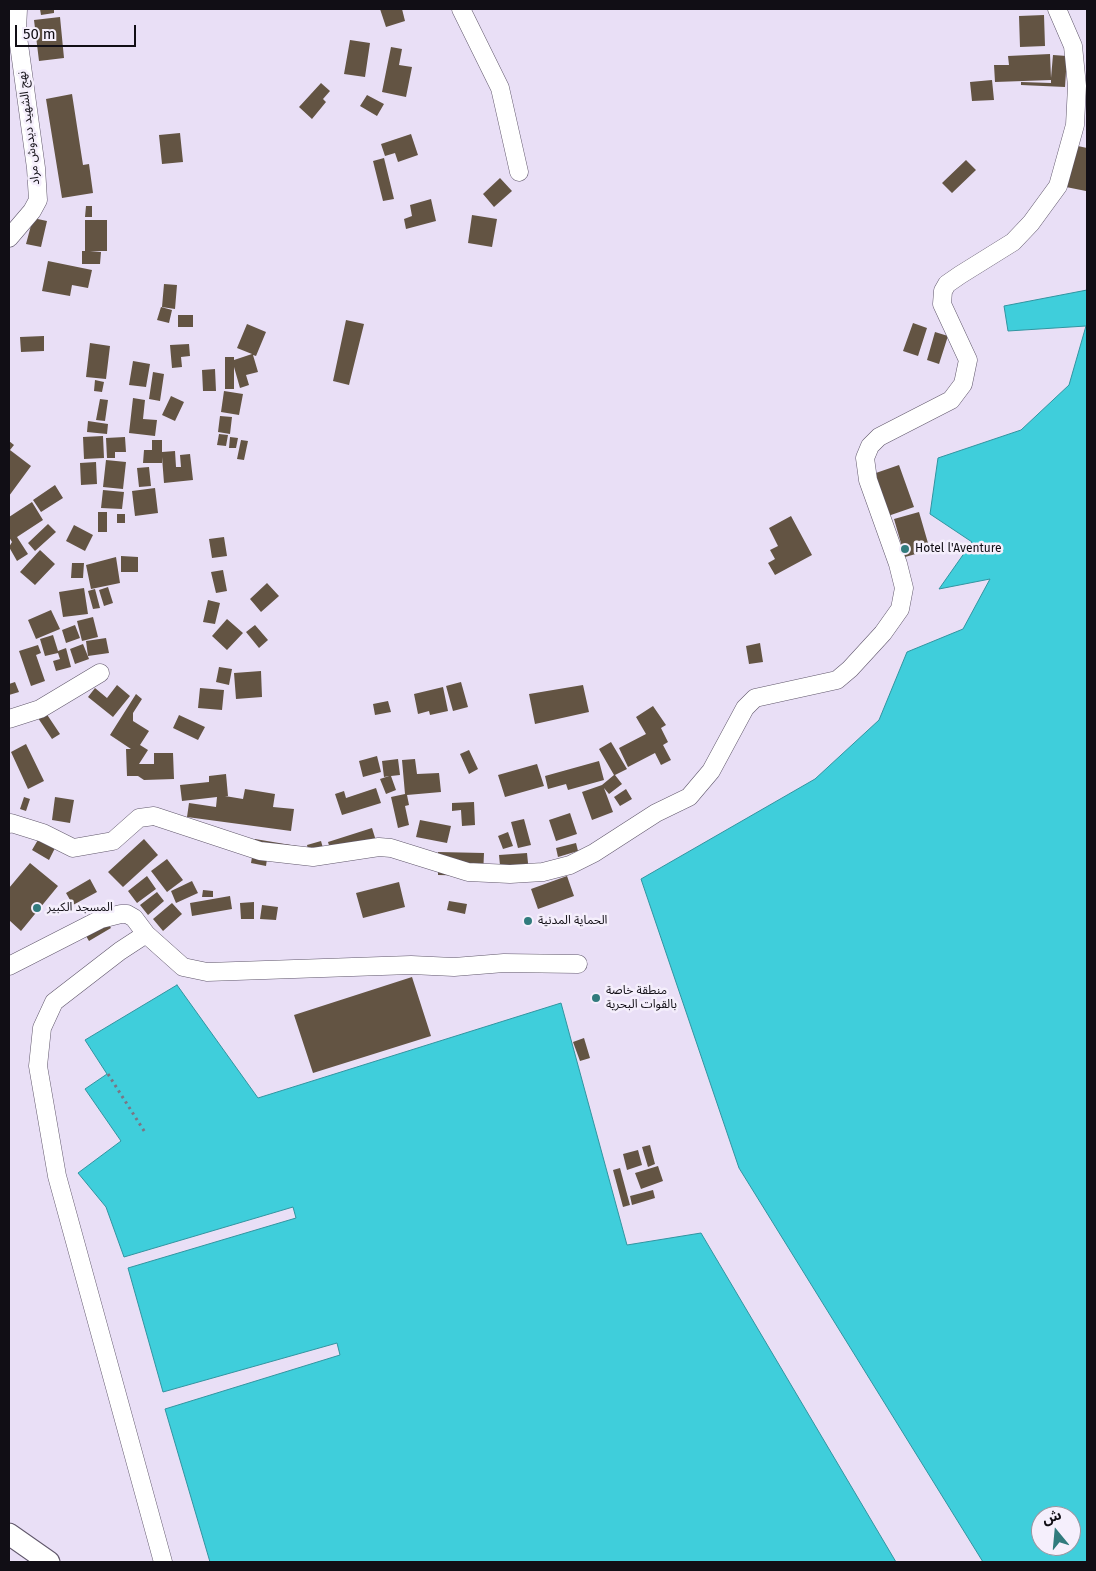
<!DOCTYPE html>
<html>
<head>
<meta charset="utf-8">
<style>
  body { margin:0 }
  #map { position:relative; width:1096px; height:1571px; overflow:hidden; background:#e9dff6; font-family:"Fira Sans","Noto Sans Arabic",sans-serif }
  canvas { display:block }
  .frame { position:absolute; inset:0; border:10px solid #110e15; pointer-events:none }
  .north { position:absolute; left:1031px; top:1506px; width:50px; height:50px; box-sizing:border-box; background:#f5effc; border:1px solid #9a95a0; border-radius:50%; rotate:343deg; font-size:14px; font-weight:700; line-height:20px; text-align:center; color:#110e15 }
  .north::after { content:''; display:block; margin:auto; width:18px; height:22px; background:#317b7d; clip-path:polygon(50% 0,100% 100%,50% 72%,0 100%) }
  .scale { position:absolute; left:15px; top:25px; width:121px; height:22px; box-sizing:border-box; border:2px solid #110e15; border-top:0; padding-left:6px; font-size:15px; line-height:18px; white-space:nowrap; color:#110e15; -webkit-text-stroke:4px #f5effc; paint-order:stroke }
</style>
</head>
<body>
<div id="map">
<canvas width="1096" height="1571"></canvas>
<div class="frame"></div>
<div class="north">ش</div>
<div class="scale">50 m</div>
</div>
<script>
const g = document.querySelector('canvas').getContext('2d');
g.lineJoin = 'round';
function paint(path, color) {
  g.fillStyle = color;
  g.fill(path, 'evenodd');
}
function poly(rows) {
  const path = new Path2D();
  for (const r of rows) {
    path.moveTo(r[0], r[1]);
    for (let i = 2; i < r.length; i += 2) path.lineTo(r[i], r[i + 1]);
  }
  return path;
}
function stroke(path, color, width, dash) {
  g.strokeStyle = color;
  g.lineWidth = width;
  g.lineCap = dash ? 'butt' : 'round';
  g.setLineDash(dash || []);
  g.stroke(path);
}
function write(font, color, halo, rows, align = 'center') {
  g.font = font + ' "Fira Sans","Noto Sans Arabic",sans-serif';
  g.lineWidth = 5;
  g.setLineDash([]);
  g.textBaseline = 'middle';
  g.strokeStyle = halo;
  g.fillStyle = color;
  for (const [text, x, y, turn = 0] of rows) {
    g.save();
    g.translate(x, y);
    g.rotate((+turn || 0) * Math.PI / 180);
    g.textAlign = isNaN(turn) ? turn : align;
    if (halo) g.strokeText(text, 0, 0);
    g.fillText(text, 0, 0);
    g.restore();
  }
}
const water = poly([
  [1087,290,1087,1562,983,1562,739,1168,641,879,815,779,879,720,907,652,963,629,990,579,939,589,972,542,930,514,938,458,1021,430,1069,385,1086,326,1008,331,1004,306,1087,290],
  [1041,1516,1071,1516,1071,1546,1041,1546,1041,1516],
  [177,985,258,1098,561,1003,627,1245,701,1233,896,1562,210,1562,165,1409,340,1355,337,1343,163,1392,128,1268,296,1218,293,1207,124,1257,106,1207,78,1173,121,1141,85,1089,107,1074,85,1040,177,985]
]);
paint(water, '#3fcedb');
stroke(water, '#3194a0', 1);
paint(poly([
  [40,9,54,9,54,13,41,15],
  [380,9,402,9,405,21,386,27],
  [1044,15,1045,46,1020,47,1019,16],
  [60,17,64,58,39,61,34,20],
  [350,40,370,43,365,77,344,74],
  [391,47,402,49,399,65,412,67,406,97,382,92],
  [1050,54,1051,78,1053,55,1067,56,1065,87,1021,85,1021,82,1051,83,1051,80,995,82,994,65,1009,65,1008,56],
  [992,80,994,100,972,101,970,82],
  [321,83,330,91,323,99,326,102,312,119,299,107],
  [72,94,83,165,89,164,93,193,62,198,46,99],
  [367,95,384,104,377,116,360,106],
  [180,133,183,162,162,164,159,135],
  [411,134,418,155,398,162,395,153,385,156,381,144],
  [1064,143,1087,148,1086,191,1066,187],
  [384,158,394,199,383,201,373,161],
  [966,160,976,170,952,193,942,183],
  [500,178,512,191,494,207,483,194],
  [431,199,436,221,406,229,404,219,412,216,410,205],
  [86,206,92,206,92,217,85,217],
  [472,215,497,219,492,247,468,243],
  [33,218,47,221,41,247,26,244],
  [85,220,107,220,107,251,90,251,101,252,100,264,82,264,82,251,85,251],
  [48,261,92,270,88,288,72,285,70,296,42,291],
  [164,284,177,285,175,309,162,307],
  [161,307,172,310,169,323,157,320],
  [178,315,193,315,193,327,178,327],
  [346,320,364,324,349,385,333,381],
  [913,323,927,328,918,356,903,351],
  [247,324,266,332,256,356,253,355,258,372,246,375,249,385,240,388,234,367,234,389,225,389,225,357,234,357,234,360,252,354,237,348],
  [935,332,948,336,939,364,927,360],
  [44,336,44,351,21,352,20,337],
  [90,343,110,346,106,379,86,377],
  [189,344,190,356,181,357,182,367,172,368,170,345],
  [133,361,150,364,146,387,129,385],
  [215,369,216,391,203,391,202,370],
  [153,372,164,374,160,401,149,399],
  [95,380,104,382,102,392,94,391],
  [224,391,243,394,239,415,221,412],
  [171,396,184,402,175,421,162,415],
  [133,398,145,400,143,419,157,420,155,436,129,433],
  [100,399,108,400,105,421,96,420],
  [220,416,232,417,230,434,218,432],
  [88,421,108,424,107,434,87,432],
  [219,434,228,435,226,446,217,445],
  [103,436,104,458,84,459,83,437],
  [125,437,126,452,115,452,115,458,107,458,106,438],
  [230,437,238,438,236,448,229,448],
  [152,440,162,440,162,452,175,451,176,467,181,467,180,455,190,454,193,480,164,483,162,457,162,463,143,463,144,450,152,450],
  [241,440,248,441,244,460,237,459],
  [9,441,14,445,10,450,31,466,9,496],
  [106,460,126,462,123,489,103,487],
  [96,462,97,484,81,485,80,463],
  [899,465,914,507,888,516,873,474],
  [149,467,151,486,139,487,137,468],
  [55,485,63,498,41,512,33,500],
  [155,488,158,513,135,516,132,491],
  [103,490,124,492,122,509,101,508],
  [32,502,43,520,17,537,28,554,17,561,9,547,12,542,9,537,9,517],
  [98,512,107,512,107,532,98,532],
  [919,512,930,550,905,557,894,519],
  [117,514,125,514,125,523,117,523],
  [791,516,812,555,775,575,768,563,775,559,770,550,778,546,769,528],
  [48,524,56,532,35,551,28,543],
  [74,525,93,535,85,551,66,541],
  [224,537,227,556,212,558,209,539],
  [40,550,55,564,35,585,20,572],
  [121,556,138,557,138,572,121,572],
  [116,557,120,583,91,589,86,565],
  [72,563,84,563,83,578,71,578],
  [223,570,227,591,216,593,211,572],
  [267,583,279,596,261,612,250,599],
  [108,587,113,603,104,606,99,590],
  [84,588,88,614,63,617,59,592],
  [95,589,100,608,93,609,88,591],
  [208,600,220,603,215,624,203,622],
  [51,610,60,629,36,639,28,620],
  [93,617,98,637,82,641,77,621],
  [227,619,243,633,227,650,212,636],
  [75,625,80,638,66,643,62,630],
  [255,625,268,640,259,648,246,632],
  [53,635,58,651,66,648,71,667,56,671,53,661,60,659,58,653,45,656,40,639],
  [106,638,109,653,88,656,86,641],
  [760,643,763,662,749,664,746,646],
  [83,644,89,659,75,664,70,649],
  [38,645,41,653,36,655,45,681,31,686,19,651],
  [219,667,232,669,229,685,216,682],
  [261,671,262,697,236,699,234,673],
  [15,682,19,692,9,695,9,684],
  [461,682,468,707,453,711,446,686],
  [117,685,130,696,113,717,88,697,95,688,107,698],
  [583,685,589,712,535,724,529,694],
  [443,687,448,711,430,715,429,711,418,714,414,694],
  [200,688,224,690,222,710,198,708],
  [136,694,142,699,133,713,133,721,149,731,140,745,148,750,139,764,154,764,154,753,173,753,174,779,144,780,138,776,127,776,126,749,131,749,110,735],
  [388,701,391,712,375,715,373,704],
  [653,706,666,725,661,728,668,742,663,745,671,760,661,765,655,753,628,767,619,748,646,734,636,717],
  [44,710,60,734,52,739,36,715],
  [179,715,205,727,198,740,173,728],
  [611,742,627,769,615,775,622,784,609,794,604,788,613,812,592,820,582,792,602,785,614,775,599,749],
  [26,744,44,781,28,789,11,752],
  [469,750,478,769,469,774,460,754],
  [377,756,381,772,363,777,359,761],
  [398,759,400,775,391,776,396,790,386,794,380,779,389,776,384,777,382,761],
  [415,759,417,774,439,773,441,792,407,795,409,805,405,806,409,825,398,828,391,797,405,794,402,760],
  [599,761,604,780,568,790,566,784,548,789,545,776],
  [537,764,544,786,505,797,498,775],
  [226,774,228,796,225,796,243,799,245,789,275,794,273,807,294,809,291,831,187,817,189,803,216,807,217,797,182,801,180,785,209,782,209,776],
  [376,788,381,803,342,815,335,794,344,791,346,798],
  [626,789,632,799,620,806,614,797],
  [24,797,30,799,26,811,20,809],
  [55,797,74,800,70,823,52,820],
  [474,802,475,825,462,826,461,810,452,811,452,803],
  [570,813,577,834,556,841,549,820],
  [524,819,531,845,518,848,511,822],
  [420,820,451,826,447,843,416,837],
  [372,828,377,844,333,859,328,842],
  [508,832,513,846,503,849,498,836],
  [39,838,55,848,49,860,32,850],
  [144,839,158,855,123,887,108,872],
  [255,839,297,846,294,863,267,859,266,866,251,863],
  [321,841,325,855,310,858,307,845],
  [576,843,578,851,558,857,556,848],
  [438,852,484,853,483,876,438,875],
  [527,853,529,873,501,876,499,855],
  [167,859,183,880,167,892,151,871],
  [30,863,58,886,21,931,9,920,9,888],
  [147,876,156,889,137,903,128,891],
  [567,876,574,896,538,909,531,889],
  [90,879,97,892,73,905,66,893],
  [192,881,198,893,176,903,171,891],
  [399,882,405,907,363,918,356,893],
  [203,890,213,891,213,897,202,897],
  [157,892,164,901,148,915,140,905],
  [230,896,232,909,192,916,190,903],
  [449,901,467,904,465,914,447,910],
  [254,902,254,919,241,919,240,903],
  [172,903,182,914,163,931,153,919],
  [262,905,278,907,276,920,260,919],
  [105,918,111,928,89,941,83,931],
  [412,977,431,1036,313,1073,294,1015],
  [584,1038,590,1058,580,1061,573,1042],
  [650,1145,655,1164,648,1167,642,1147],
  [638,1150,642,1165,627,1170,623,1154],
  [658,1166,663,1181,641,1189,635,1173],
  [620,1168,630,1205,623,1207,613,1170],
  [653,1190,655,1198,632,1205,630,1196]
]), '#635443');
const minor = poly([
  [461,9,500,88,519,172],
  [9,238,32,211,38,200,36,168,17,30,18,9],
  [9,719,40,709,100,673],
  [9,824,11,823,43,833,73,848,113,841,139,818,154,816,260,851,313,857,379,847,391,848,468,872,510,874,543,872,570,865,594,853,656,813,689,797,711,771,745,708,755,698,837,680,850,669,883,633,900,609,904,588,898,564,868,480,865,458,870,446,879,437,951,400,963,384,968,360,942,304,943,291,947,284,960,275,1013,242,1031,223,1058,186,1075,125,1077,86,1073,46,1057,9],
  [146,934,120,951,54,1002,42,1028,38,1066,57,1176,163,1562],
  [9,966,101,919,121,914,127,914,134,918,146,934,183,967,207,972,411,965,454,967,504,963,578,964]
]);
const major = poly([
  [9,1534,49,1562]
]);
stroke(minor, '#60576b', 19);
stroke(major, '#60576b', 23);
stroke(poly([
  [108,1074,146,1134]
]), '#7b7584', 3, [2.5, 4]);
stroke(minor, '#fff', 18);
stroke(major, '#fff', 21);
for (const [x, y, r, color] of [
  [905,549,5,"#317b7d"],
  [37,908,5,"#317b7d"],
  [528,921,5,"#317b7d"],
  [596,998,5,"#317b7d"]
]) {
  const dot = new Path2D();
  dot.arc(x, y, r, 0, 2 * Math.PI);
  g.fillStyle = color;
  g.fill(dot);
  stroke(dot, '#f5effc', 2);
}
write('12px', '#110e15', '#f5effc', [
  ["نهج الشهيد ديدوش مراد",29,128,-97]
]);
write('12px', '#110e15', '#f5effc', [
  ["Hotel l'Aventure",915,549],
  ["المسجد الكبير",47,908],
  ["الحماية المدنية",538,921],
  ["منطقة خاصة",606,991],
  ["بالقوات البحرية",606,1005]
], 'left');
</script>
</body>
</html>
